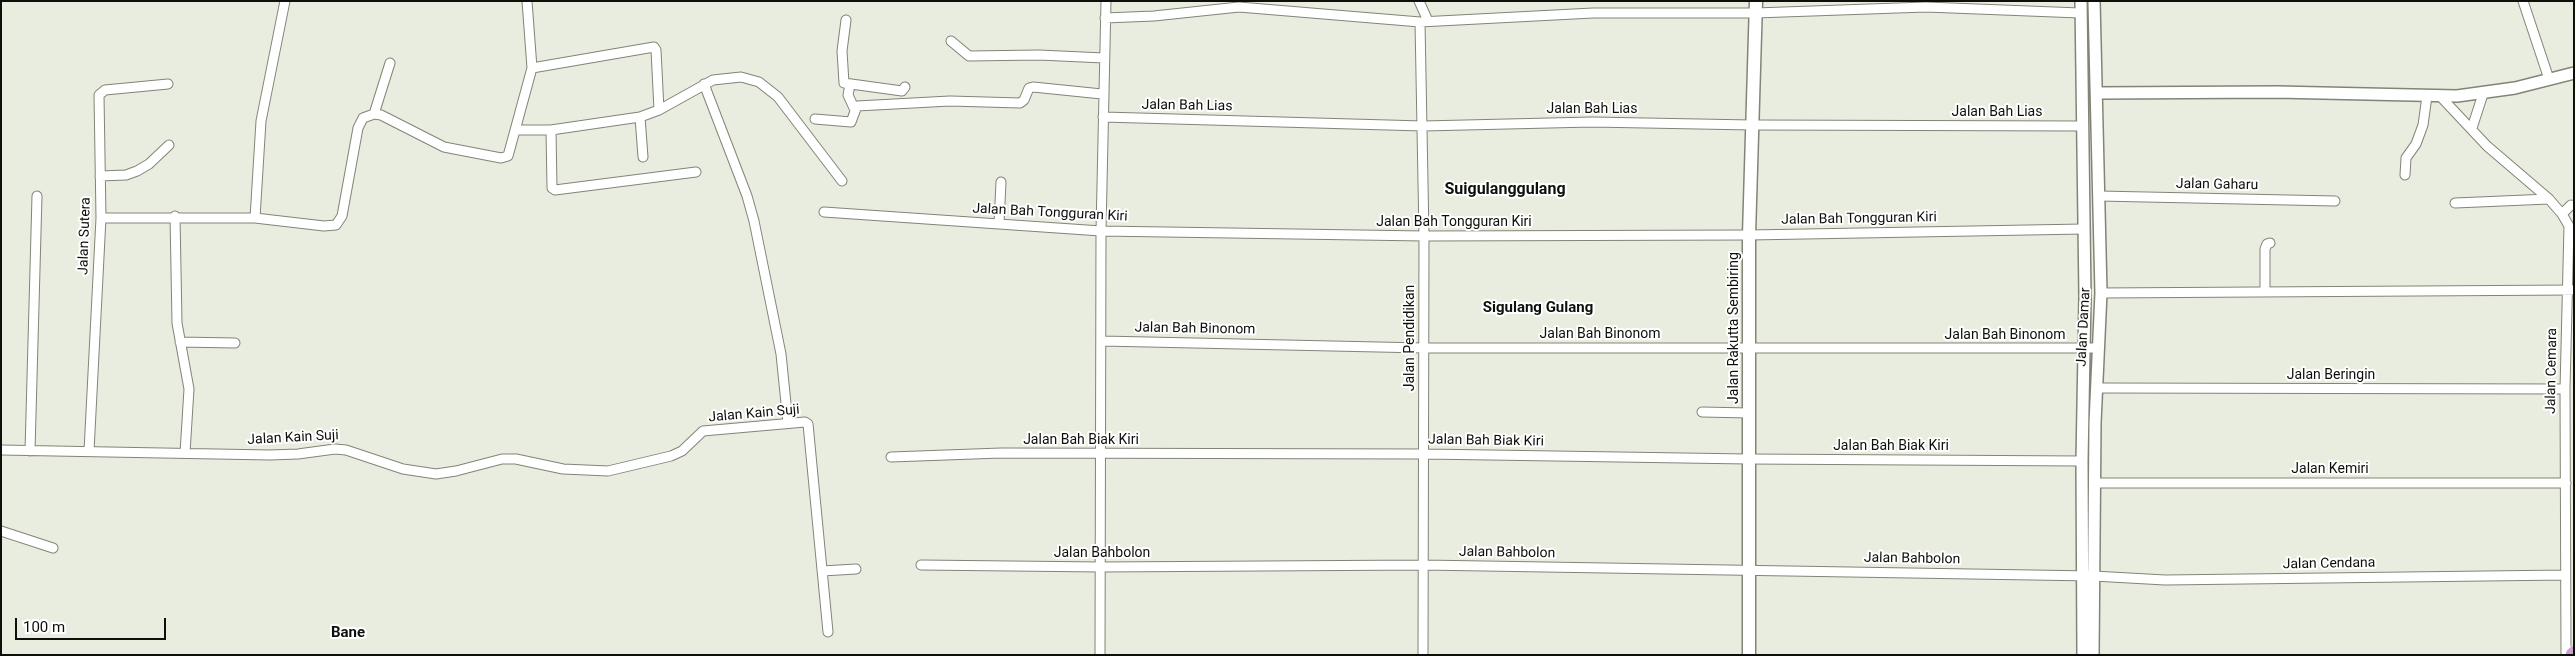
<!DOCTYPE html>
<html>
<head>
<meta charset="utf-8">
<style>
  body { margin:0 }
  #map { position:relative; width:2575px; height:656px; overflow:hidden; background:#e8eddf; font-family:Roboto,sans-serif }
  canvas { display:block }
  .frame { position:absolute; inset:0; border:2px solid #0d0f0a; pointer-events:none }
  .scale { position:absolute; left:15px; top:618px; width:151px; height:22px; box-sizing:border-box; border:2px solid #0d0f0a; border-top:0; padding-left:6px; font-size:15px; line-height:18px; white-space:nowrap; color:#0d0f0a; -webkit-text-stroke:4px #fff; paint-order:stroke }
</style>
</head>
<body>
<div id="map">
<canvas width="2575" height="656"></canvas>
<div class="frame"></div>
<div class="scale">100 m</div>
</div>
<script>
const g = document.querySelector('canvas').getContext('2d');
g.lineJoin = 'round';
function poly(rows) {
  const path = new Path2D();
  for (const r of rows) {
    path.moveTo(r[0], r[1]);
    for (let i = 2; i < r.length; i += 2) path.lineTo(r[i], r[i + 1]);
  }
  return path;
}
function stroke(path, color, width, dash) {
  g.strokeStyle = color;
  g.lineWidth = width;
  g.lineCap = dash ? 'butt' : 'round';
  g.setLineDash(dash || []);
  g.stroke(path);
}
function write(font, color, halo, rows, align = 'center') {
  g.font = font + ' Roboto,sans-serif';
  g.lineWidth = 4;
  g.setLineDash([]);
  g.textBaseline = 'middle';
  g.strokeStyle = halo;
  g.fillStyle = color;
  for (const [text, x, y, turn = 0] of rows) {
    g.save();
    g.translate(x, y);
    g.rotate((+turn || 0) * Math.PI / 180);
    g.textAlign = isNaN(turn) ? turn : align;
    if (halo) g.strokeText(text, 0, 0);
    g.fillText(text, 0, 0);
    g.restore();
  }
}
const minor = poly([
  [527,1,532,68],
  [1419,1,1428,21],
  [2523,1,2549,79],
  [1105,18,1154,16,1239,7,1420,22,1593,13,1755,13,1926,7,2080,13],
  [846,20,842,51,844,83,902,91,905,87],
  [1420,22,1424,236,1423,655],
  [951,41,969,56,1039,55,1104,58],
  [704,84,747,196,754,221,781,354,788,423],
  [850,85,848,95,854,108],
  [2440,96,2487,146,2549,199,2562,214,2569,226,2565,389,2566,655],
  [374,114,390,63],
  [640,117,643,157],
  [1103,117,1423,126,1592,122,1752,125,2081,126],
  [815,119,851,122,857,106,950,101,1020,103,1024,100,1029,88,1033,87,1102,94],
  [2472,128,2483,94],
  [516,130,551,130,640,117,659,110,713,80,741,77,759,82,778,97,842,181],
  [551,130,552,188,555,190,696,172],
  [2405,175,2406,158,2416,144,2423,125,2427,96],
  [100,176,126,175,137,171,149,164,169,145],
  [2099,196,2335,201],
  [2455,203,2549,199],
  [824,212,1101,231,1424,236,1749,235,2084,229],
  [2562,214,2571,205],
  [175,216,177,323,189,389,185,453],
  [101,218,255,218,324,226,336,225,342,216,358,128,363,118,374,114,381,115,444,147,501,158,508,156,532,68,654,47,656,50,659,110],
  [255,218,261,121,285,1],
  [999,224,1001,182],
  [2265,292,2265,249,2267,244,2270,243],
  [2101,293,2574,290],
  [1102,341,1424,348,2097,348],
  [180,342,235,343],
  [2097,388,2565,389],
  [1702,412,1749,413],
  [1,450,270,455,298,454,335,449,346,450,403,469,436,474,456,471,502,459,516,459,563,469,608,471,671,456,682,451,703,431,805,422,808,424,828,632],
  [30,451,37,196],
  [89,451,101,218,99,95,105,90,168,84],
  [891,457,1001,453,1425,454,1748,459,2082,461],
  [2095,483,2566,483],
  [1,531,53,548],
  [921,565,1101,567,1423,565,2093,576,2165,580,2565,575],
  [822,571,856,569],
  [1100,655,1101,231,1106,1]
]);
const tertiary = poly([
  [2081,1,2085,297,2082,461,2083,655],
  [2097,93,2277,92,2457,96,2515,88,2574,73],
  [2093,655,2095,423,2101,293,2094,1]
]);
const secondary = poly([
  [1749,655,1749,235,1756,1]
]);
const trunk = poly([
  [2573,655,2574,654]
]);
stroke(minor, '#808578', 11);
stroke(tertiary, '#808578', 14);
stroke(secondary, '#808578', 15);
stroke(trunk, '#cfcfce', 18);
stroke(minor, '#fff', 9);
stroke(tertiary, '#fff', 11);
stroke(secondary, '#fff', 12);
stroke(trunk, '#d29fd4', 15);
write('14px', '#0d0f0a', '#fff', [
  ["Jalan Bah Lias",1187,106,1],
  ["Jalan Bah Lias",1592,109],
  ["Jalan Bah Lias",1997,112],
  ["Jalan Gaharu",2217,185,1],
  ["Jalan Bah Tongguran Kiri",1050,213,3],
  ["Jalan Bah Tongguran Kiri",1859,219,-1],
  ["Jalan Bah Tongguran Kiri",1454,222],
  ["Jalan Sutera",85,236,-88],
  ["Jalan Damar",2084,327,-87],
  ["Jalan Rakutta Sembiring",1734,328,-90],
  ["Jalan Bah Binonom",1195,329,1],
  ["Jalan Bah Binonom",1600,334],
  ["Jalan Bah Binonom",2005,335],
  ["Jalan Pendidikan",1410,338,-90],
  ["Jalan Cemara",2552,371,-89],
  ["Jalan Beringin",2331,375],
  ["Jalan Kain Suji",754,414,-5],
  ["Jalan Kain Suji",293,438,-3],
  ["Jalan Bah Biak Kiri",1081,440],
  ["Jalan Bah Biak Kiri",1486,441,1],
  ["Jalan Bah Biak Kiri",1891,446],
  ["Jalan Kemiri",2330,469],
  ["Jalan Bahbolon",1102,553],
  ["Jalan Bahbolon",1507,553,1],
  ["Jalan Bahbolon",1912,559,1],
  ["Jalan Cendana",2329,564,-1]
]);
write('bold 15px', '#0d0f0a', '#fff', [
  ["Sigulang Gulang",1538,308],
  ["Bane",348,633]
]);
write('bold 16px', '#0d0f0a', '#fff', [
  ["Suigulanggulang",1505,190]
]);
</script>
</body>
</html>
